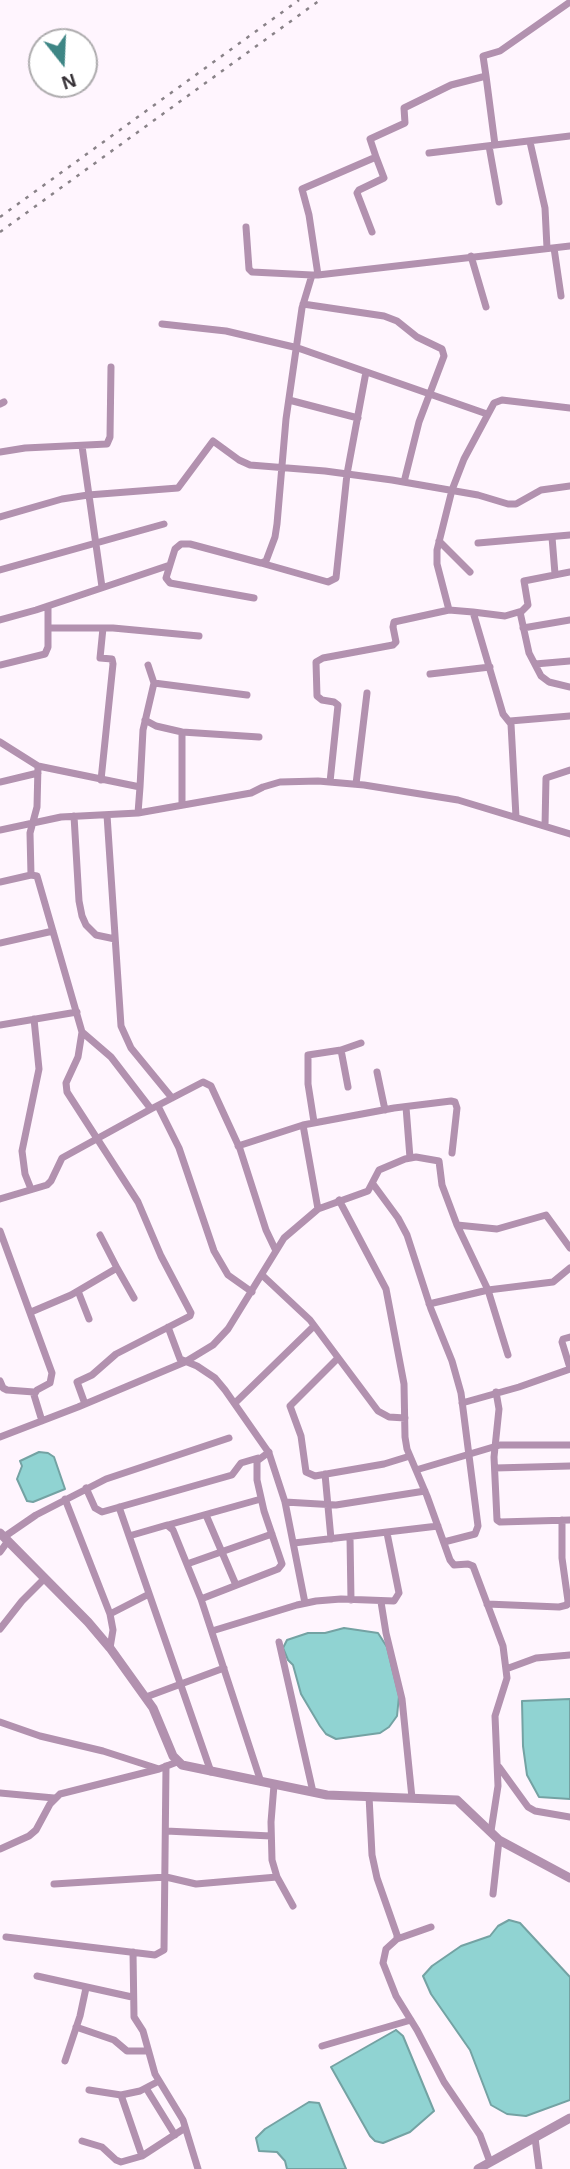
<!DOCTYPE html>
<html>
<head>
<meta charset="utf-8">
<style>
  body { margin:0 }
  #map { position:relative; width:570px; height:2169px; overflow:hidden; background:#fff5fe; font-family:Helvetica,sans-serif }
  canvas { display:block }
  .north { position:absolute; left:28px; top:28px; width:70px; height:70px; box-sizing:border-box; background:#fff; border:2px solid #aeacae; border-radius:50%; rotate:162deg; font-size:19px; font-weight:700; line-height:28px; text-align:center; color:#342f34 }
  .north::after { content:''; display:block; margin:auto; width:24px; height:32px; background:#3e8685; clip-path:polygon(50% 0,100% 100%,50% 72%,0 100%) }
</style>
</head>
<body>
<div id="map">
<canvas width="570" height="2169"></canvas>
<div class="north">N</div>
</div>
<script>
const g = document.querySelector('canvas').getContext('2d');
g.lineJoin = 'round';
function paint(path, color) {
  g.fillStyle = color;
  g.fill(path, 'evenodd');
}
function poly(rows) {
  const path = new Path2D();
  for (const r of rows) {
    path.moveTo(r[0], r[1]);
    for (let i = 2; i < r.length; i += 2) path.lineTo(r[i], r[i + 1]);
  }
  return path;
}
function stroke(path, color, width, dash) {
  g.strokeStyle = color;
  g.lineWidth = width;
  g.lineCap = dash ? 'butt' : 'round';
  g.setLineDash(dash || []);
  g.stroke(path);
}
const water = poly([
  [39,1452,48,1453,54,1457,65,1489,33,1502,27,1501,17,1479,22,1466,20,1461,39,1452],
  [344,1628,378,1633,387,1647,399,1696,397,1716,389,1727,380,1733,336,1739,326,1734,320,1726,301,1694,293,1665,288,1660,283,1648,287,1640,308,1633,325,1633,344,1628],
  [570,1699,570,1799,539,1797,527,1775,523,1746,522,1701,570,1699],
  [509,1920,520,1923,570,1977,570,2100,526,2116,507,2114,491,2105,470,2050,431,1994,423,1976,432,1966,461,1946,490,1936,498,1926,509,1920],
  [396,2030,403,2036,434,2111,410,2132,383,2143,375,2141,370,2136,331,2067,396,2030],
  [309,2102,319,2103,346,2169,287,2169,285,2161,277,2152,259,2151,256,2138,265,2129,309,2102]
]);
paint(water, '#90d3d2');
stroke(water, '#74a2a3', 2);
stroke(poly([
  [486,76,495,145,570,136],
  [530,142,545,208,547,248],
  [489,146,499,202],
  [429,153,495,145],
  [246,227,249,269,252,272,312,275],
  [372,232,357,193,359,190,384,178,376,157],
  [554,248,561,296],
  [471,256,486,307],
  [318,275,570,246],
  [303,304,384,316,397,321,417,337,442,349,444,356,419,422,404,482],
  [162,324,226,331,298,348,487,414],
  [289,400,358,418],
  [0,404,4,402],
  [82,446,102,587],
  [0,452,25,448,107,444,110,437,111,367],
  [0,517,62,499,88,495,178,488,213,441,239,460,250,465,325,471,392,480,478,495,508,504,516,504,541,490,570,486],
  [552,537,555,574],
  [439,541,470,572],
  [478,543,570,535],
  [261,563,328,582,336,578,347,474,366,372],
  [170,565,166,578,170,583,254,598],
  [0,570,164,524],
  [473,612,505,616,522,611,528,605,524,581,570,572],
  [520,612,529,653,541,676,549,682,570,687],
  [0,620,36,610,170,565,175,549,181,544,190,544,261,563,266,561,275,537,277,524,286,419,302,308,312,275,318,275,309,215,302,189,376,157,370,139,405,123,404,108,451,85,486,76,483,56,500,51,570,2],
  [48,628,113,628,199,636],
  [523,628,570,620],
  [535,664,570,661],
  [0,665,45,654,48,647,48,606],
  [430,674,490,667],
  [154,683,247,695],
  [145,720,156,726,182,732,259,737],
  [510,721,570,716],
  [182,732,182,805],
  [0,742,38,766,140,787,138,813,251,793,263,787,280,782,318,781,364,785,458,800,570,834],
  [101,780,113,664,112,659,100,658,103,628],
  [0,782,38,773],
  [330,782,338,705,334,702,322,700,317,696,316,662,323,658,393,645,396,642,393,627,394,622,449,610],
  [356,784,367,693],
  [140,787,143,730,154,683,148,665],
  [107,815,121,1026,131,1048,172,1098],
  [74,816,79,901,82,916,86,925,96,935,115,939],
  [516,817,511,724,503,714,473,612,449,610,437,564,437,550,452,490,464,459,494,403,502,400,570,408],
  [545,826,546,778,570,770],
  [0,830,61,817,138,813],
  [31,875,30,833,37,807,38,766],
  [0,882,31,875,37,876,82,1032,111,1057,151,1109,203,1082,211,1086,240,1149,266,1230,276,1251,228,1329,213,1345,185,1362,78,1407,0,1437],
  [0,943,53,931],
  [0,1025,77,1012],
  [82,1032,78,1057,66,1083,67,1092,138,1202,161,1256,191,1313,190,1316,116,1354,92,1375,77,1382,85,1404],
  [341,1050,348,1087],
  [377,1072,385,1110],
  [158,1106,179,1148,214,1251,228,1275,252,1292],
  [406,1107,410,1158],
  [314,1122,308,1084,308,1055,341,1050,361,1043],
  [303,1125,318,1209],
  [238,1146,303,1125,394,1108,451,1101,455,1102,457,1108,452,1153],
  [373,1184,398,1218,407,1235,431,1309,452,1361,461,1393,478,1526,475,1534,444,1542],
  [31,1189,25,1174,22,1151,39,1069,34,1019],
  [0,1199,47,1185,51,1181,62,1158,151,1109],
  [339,1200,386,1289,404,1384,405,1437,407,1449,427,1496,450,1560,454,1565,468,1564,473,1566,503,1646,507,1678,495,1716,498,1786,491,1831],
  [457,1225,488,1290,508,1355],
  [0,1231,52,1373,50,1383,37,1390,34,1395,42,1421],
  [276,1251,284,1238,318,1209,368,1191,379,1170,405,1159,416,1157,439,1161,442,1185,457,1225,497,1229,546,1215,570,1248],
  [117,1268,134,1298],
  [262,1275,310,1320,378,1411,389,1417,405,1418],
  [78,1291,89,1319],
  [429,1304,488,1290,553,1282,570,1268],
  [31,1312,71,1295,117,1268,100,1235],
  [168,1327,180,1359,197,1366,215,1378,225,1390,269,1453,285,1502,305,1603],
  [570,1337,563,1339,562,1342,570,1368],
  [338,1358,290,1406,301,1436,306,1472,315,1476,384,1464,410,1456],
  [0,1381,3,1388,7,1390,34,1392],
  [496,1392,499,1409,494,1457,497,1520,500,1522,570,1520],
  [235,1403,314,1326],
  [462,1403,519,1387,570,1369],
  [495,1468,570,1466],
  [416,1470,500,1445,570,1445],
  [325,1474,331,1539],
  [86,1488,95,1508,102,1512,232,1475,241,1463,258,1458],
  [65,1499,110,1614,113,1630,110,1648],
  [285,1502,336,1505,425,1491],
  [119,1507,211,1772],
  [206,1515,236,1585],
  [168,1525,261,1499],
  [129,1536,167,1525,173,1530,201,1599,261,1782],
  [4,1537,36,1515,106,1479,229,1438],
  [350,1537,351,1600],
  [294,1543,438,1526],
  [0,1552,8,1541],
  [187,1564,272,1534],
  [201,1599,278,1569,282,1564,264,1511,257,1480,257,1461,269,1452],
  [381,1602,386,1633,402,1699,412,1798],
  [487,1604,559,1607,567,1605,568,1601,562,1558,562,1520],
  [110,1614,149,1594],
  [0,1629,22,1601,45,1578],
  [212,1631,297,1605,316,1601,341,1599,394,1601,399,1593,387,1533],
  [279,1642,313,1792],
  [506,1669,536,1658,570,1655],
  [146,1697,224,1668],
  [0,1722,40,1736,103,1751,159,1769,177,1762],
  [499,1767,528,1807,535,1811,570,1817],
  [274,1785,271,1822,272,1860,277,1877,293,1906],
  [0,1793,54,1798],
  [369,1796,372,1855,377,1878,397,1935,397,1939,386,1949,383,1963,396,1996,417,2030,444,2082,480,2135,490,2162],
  [166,1831,271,1836],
  [0,1849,29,1836,36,1830,50,1804,60,1794,159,1769],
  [54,1884,166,1877,196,1884,277,1877],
  [493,1894,499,1840],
  [6,1937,155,1955,164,1950,166,1766],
  [397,1939,431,1927],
  [133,1952,134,2017,143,2031,155,2074,183,2120,198,2169],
  [37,1976,132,1997],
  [76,2027,114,2040,127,2051,148,2051],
  [322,2046,411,2020],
  [65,2061,80,2016,86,1988],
  [146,2088,175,2135],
  [89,2090,121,2095,140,2091,159,2081],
  [121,2095,142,2156],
  [535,2138,539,2169],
  [82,2141,102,2147,116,2160,121,2162,142,2156,185,2128]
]), '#b291af', 7);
stroke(poly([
  [0,1533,88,1622,110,1648,153,1708,173,1756,182,1765,327,1795,457,1800,499,1840,570,1878],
  [478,2169,570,2118]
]), '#b291af', 9);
stroke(poly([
  [0,217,299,0],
  [0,232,320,0]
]), '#898288', 2.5, [3.5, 7]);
</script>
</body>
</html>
